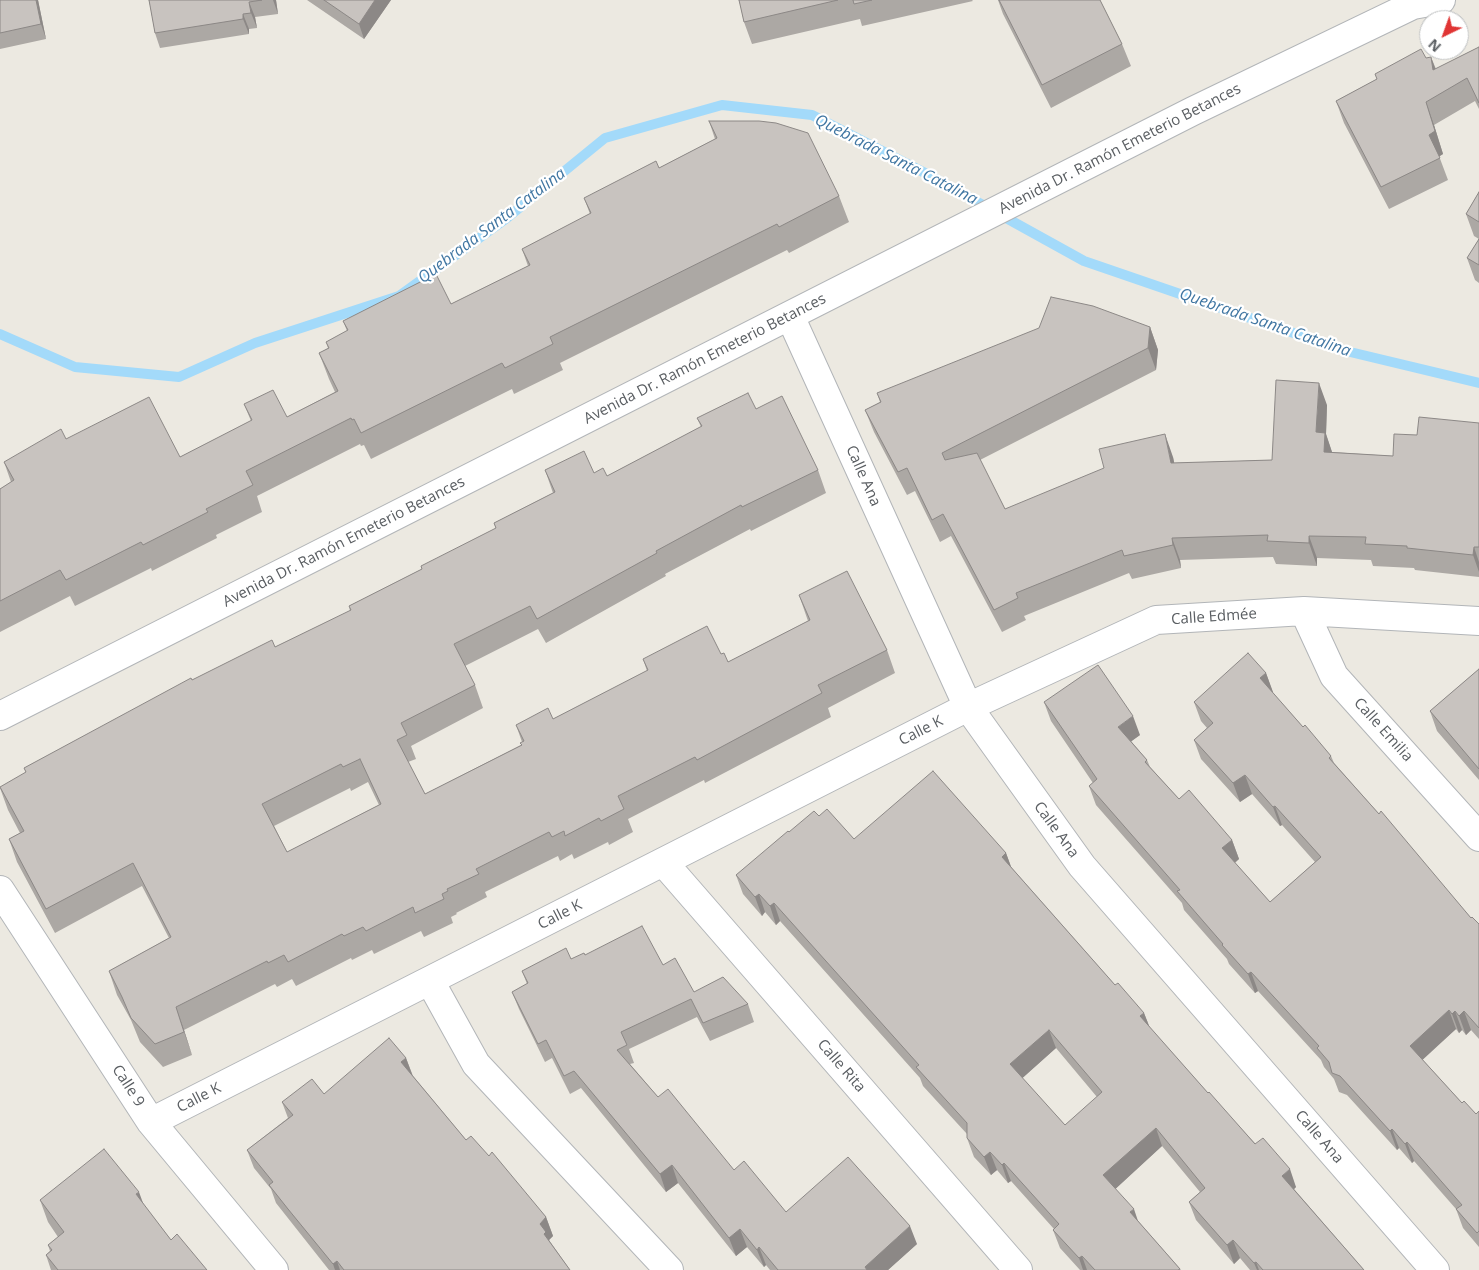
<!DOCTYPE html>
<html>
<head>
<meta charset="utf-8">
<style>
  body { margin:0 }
  #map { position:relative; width:1479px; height:1270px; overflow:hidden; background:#ece9e1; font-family:"Open Sans",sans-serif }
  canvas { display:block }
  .north { position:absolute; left:1419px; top:10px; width:50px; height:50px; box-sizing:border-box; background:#fff; border:1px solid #bdbfc0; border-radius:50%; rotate:222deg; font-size:14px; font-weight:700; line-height:20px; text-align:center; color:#5a5e62 }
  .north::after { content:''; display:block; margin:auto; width:18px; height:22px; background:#e03534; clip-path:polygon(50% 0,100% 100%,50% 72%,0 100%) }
</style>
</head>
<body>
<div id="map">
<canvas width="1479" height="1270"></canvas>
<div class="north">N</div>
</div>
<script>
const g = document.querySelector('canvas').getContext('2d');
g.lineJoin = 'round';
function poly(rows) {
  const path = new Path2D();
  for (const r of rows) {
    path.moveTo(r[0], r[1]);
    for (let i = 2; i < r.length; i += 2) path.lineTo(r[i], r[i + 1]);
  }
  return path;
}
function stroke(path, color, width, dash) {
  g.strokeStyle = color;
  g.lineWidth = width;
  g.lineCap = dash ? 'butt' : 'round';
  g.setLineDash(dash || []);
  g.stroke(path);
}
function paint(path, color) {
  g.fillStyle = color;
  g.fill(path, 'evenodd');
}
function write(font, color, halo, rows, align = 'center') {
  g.font = font + ' "Open Sans",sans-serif';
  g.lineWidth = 4.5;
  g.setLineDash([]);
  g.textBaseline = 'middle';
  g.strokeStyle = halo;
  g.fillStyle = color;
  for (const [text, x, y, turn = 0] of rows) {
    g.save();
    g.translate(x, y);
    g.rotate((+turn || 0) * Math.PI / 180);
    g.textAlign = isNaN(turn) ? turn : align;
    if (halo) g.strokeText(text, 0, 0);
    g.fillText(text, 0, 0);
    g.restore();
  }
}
stroke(poly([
  [0,334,75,367,179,377,255,343,399,296,507,218,605,138,722,105,812,115,923,172,1084,261,1346,351,1479,383]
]), '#a3dafa', 10);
const minor = poly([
  [790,316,968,707,1082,866,1435,1270],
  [1304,611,1334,676,1479,837],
  [664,863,1018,1270],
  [0,890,151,1122,274,1270],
  [430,981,476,1064,669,1270],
  [151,1122,968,707,1156,620,1304,611,1479,621]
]);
const tertiary = poly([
  [0,716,1193,111,1413,5,1441,0]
]);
stroke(minor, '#b2b5b8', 30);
stroke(tertiary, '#b2b5b8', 30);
stroke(minor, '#fff', 28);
stroke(tertiary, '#fff', 28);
paint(poly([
  [0,0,38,0,46,39,0,49],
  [149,0,276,0,278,14,255,17,257,28,249,29,249,34,160,48,155,33],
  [307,0,391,0,364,39],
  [739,0,972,0,973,1,862,26,860,19,752,44,744,22],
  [998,0,1100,0,1122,44,1131,66,1051,108,1003,14],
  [1479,47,1479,109,1475,101,1434,125,1443,154,1439,156,1448,180,1389,209,1344,123,1336,101,1377,79,1375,74,1431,57,1436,69],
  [709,121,839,196,849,222,789,253,787,250,560,363,563,370,514,394,512,389,371,459,364,445,361,446,360,444,257,496,262,512,216,535,217,538,152,571,151,568,75,606,70,596,0,632,0,489,11,482,4,462,66,439,180,457,251,421,244,404,287,417,335,392,329,379,319,353,328,348,326,342,347,331,343,321,451,304,528,266,522,249,590,214,584,198,659,168,715,139],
  [1479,192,1479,283,1475,280,1467,258,1479,239,1474,236,1466,214],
  [1150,327,1158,350,1156,370,980,460,1005,509,1173,457,1174,463,1272,460,1327,405,1326,434,1332,452,1393,456,1417,435,1479,423,1479,577,1415,570,1414,568,1373,566,1371,560,1317,558,1317,566,1276,564,1273,557,1180,560,1181,568,1132,579,1129,573,1024,616,1026,620,1002,632,951,536,940,542,915,491,907,495,874,432,865,410,880,402,877,393],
  [756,409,818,470,826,493,751,531,750,529,665,574,666,576,546,643,538,629,465,666,475,685,483,708,411,746,416,759,408,762,425,794,521,745,522,742,516,725,553,719,647,671,643,659,721,654,728,662,808,621,799,595,887,650,895,673,828,708,831,717,705,783,704,780,628,819,633,832,609,845,608,842,574,859,572,854,560,861,558,856,485,892,487,897,456,913,457,914,451,917,453,923,424,937,421,931,374,954,372,950,352,960,351,958,296,986,292,979,277,987,275,984,184,1030,192,1055,163,1067,140,1042,131,1020,117,995,109,971,169,938,142,886,55,933,17,862,9,839,20,833,8,810,0,788,26,773,24,768,192,680,275,647,350,611,349,606,422,569,496,529,494,523,553,493,545,470,594,473,607,476,701,427,697,418],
  [368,782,379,805,287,852,274,826,350,788,351,791],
  [1479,669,1479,780,1437,731,1430,711],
  [1266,673,1273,693,1303,727,1331,756,1334,763,1471,918,1479,924,1479,1039,1471,1030,1466,1035,1462,1030,1459,1033,1456,1029,1422,1059,1462,1103,1476,1114,1479,1111,1479,1247,1463,1228,1456,1209,1414,1161,1412,1163,1399,1148,1397,1150,1347,1095,1339,1092,1334,1079,1324,1067,1321,1060,1258,991,1255,993,1229,964,1227,959,1184,910,1182,903,1096,805,1089,786,1093,783,1051,721,1044,702,1140,735,1131,741,1147,760,1150,767,1179,799,1232,840,1239,859,1235,863,1270,902,1315,862,1282,825,1280,826,1252,794,1240,802,1201,759,1194,740,1207,728,1201,721,1194,702],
  [819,816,854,839,1006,853,1011,867,1115,985,1144,1013,1150,1028,1208,1093,1296,1187,1294,1189,1364,1270,1250,1270,1240,1258,1234,1264,1196,1220,1189,1202,1200,1192,1162,1146,1115,1189,1138,1221,1181,1270,1080,1270,1060,1248,1053,1230,1054,1229,1011,1181,1008,1183,997,1170,991,1175,974,1157,967,1138,967,1134,923,1086,920,1078,780,921,776,925,765,912,762,916,743,894,736,875,789,832],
  [1056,1048,1097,1097,1065,1125,1022,1078],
  [585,955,663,965,694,992,748,1004,754,1022,710,1041,697,1017,629,1049,634,1063,630,1064,658,1097,734,1170,786,1212,917,1244,888,1270,770,1270,766,1265,764,1267,747,1247,736,1256,678,1183,666,1192,581,1088,570,1094,552,1058,545,1062,519,1009,512,992,527,984,522,971,571,959],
  [406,1058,413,1076,466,1140,489,1156,546,1217,553,1236,549,1240,570,1270,329,1270,276,1203,271,1189,254,1168,247,1150,288,1118,282,1102,324,1094],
  [40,1200,143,1204,171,1240,207,1270,51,1270,46,1255,50,1251,48,1245,58,1237,48,1222]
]), '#aca8a4');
paint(poly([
  [36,0,38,0,46,39,41,24],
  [273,0,276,0,278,14],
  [375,0,391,0,364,39,359,24],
  [249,2,255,17,257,28,251,13],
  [243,14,249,29,249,34,243,19],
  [1431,57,1439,79,1433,70],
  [1426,102,1434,125,1443,154,1437,158,1429,135],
  [1150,327,1158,350,1156,370,1148,348],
  [1319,383,1327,405,1326,434,1333,455,1332,474,1316,432],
  [1165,434,1173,457,1179,486,1171,463],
  [1309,536,1317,558,1317,566,1309,543],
  [1172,538,1180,560,1181,568,1173,545],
  [1474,547,1479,562,1479,572,1473,555],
  [1266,673,1273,692,1267,697,1260,678],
  [1133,716,1140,735,1125,746,1118,727],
  [1245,775,1252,794,1240,802,1233,783],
  [1275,806,1282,825,1280,826,1273,807],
  [1232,840,1239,859,1229,867,1222,848],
  [1006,853,1013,872,1002,857],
  [759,894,765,912,762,916,755,897],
  [774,903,780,921,776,925,770,906],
  [1251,972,1258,991,1255,993,1248,974],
  [176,1007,184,1030,192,1055,184,1032],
  [1449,1010,1456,1029,1417,1065,1410,1046],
  [1455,1011,1462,1030,1459,1033,1452,1014],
  [1464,1011,1471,1030,1466,1035,1459,1016],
  [1144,1013,1151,1031,1140,1016],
  [1049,1030,1056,1048,1017,1083,1010,1064],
  [406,1058,413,1077,401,1062],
  [1156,1128,1162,1146,1110,1194,1103,1175],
  [1392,1129,1399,1148,1397,1150,1390,1131],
  [1407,1142,1414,1161,1412,1163,1405,1144],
  [990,1152,997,1170,991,1175,984,1157],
  [1004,1163,1011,1181,1008,1183,1002,1165],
  [672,1165,678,1183,666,1192,660,1174],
  [1290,1169,1296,1187,1289,1194,1282,1176],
  [139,1192,147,1214,136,1194],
  [1134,1209,1140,1227,1130,1212],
  [546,1217,553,1236,549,1240,551,1253,540,1224],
  [910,1226,917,1244,888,1270,866,1270,865,1267],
  [740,1229,747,1247,736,1256,729,1238],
  [1233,1240,1240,1258,1234,1264,1227,1245],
  [759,1247,766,1265,764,1267,757,1250],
  [1082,1256,1087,1270,1083,1270,1079,1258],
  [337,1261,340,1270,335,1270,333,1264],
  [1256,1262,1259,1270,1257,1270,1254,1263]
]), '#8c8886');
const building = poly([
  [0,0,36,0,41,24,0,33,0,0],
  [149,0,262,0,249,2,251,13,243,14,243,19,155,33,149,0],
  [324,0,375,0,359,24,324,0],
  [739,0,838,0,744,22,739,0],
  [853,0,872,0,854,4,853,0],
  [999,0,1100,0,1122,44,1042,85,999,0],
  [1479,47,1479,103,1467,78,1426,102,1435,131,1429,135,1440,158,1381,187,1336,101,1377,79,1375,74,1421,49,1426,58,1431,57,1433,70,1479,47],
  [709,121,759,121,776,123,808,133,839,196,779,227,777,224,550,337,553,344,505,368,502,363,361,433,354,419,352,420,351,418,246,471,253,485,206,509,208,512,143,545,141,542,66,580,60,570,0,601,0,489,14,480,4,462,61,429,66,439,149,397,180,457,252,420,244,404,273,390,287,417,338,391,319,353,329,348,326,342,348,330,343,321,436,274,451,304,530,265,522,249,591,213,584,198,656,161,659,168,717,138,709,121],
  [1479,192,1479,222,1466,214,1479,192],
  [1479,239,1479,265,1467,258,1479,239],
  [1051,297,1093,306,1150,327,1148,348,942,453,945,460,977,453,1005,509,1104,468,1099,449,1165,434,1171,463,1272,460,1276,380,1319,383,1316,432,1325,433,1324,452,1393,456,1394,434,1417,435,1419,417,1479,423,1479,547,1474,547,1473,555,1407,548,1407,546,1365,544,1366,537,1309,536,1309,543,1267,541,1268,535,1172,538,1173,545,1124,556,1122,550,1016,593,1018,598,994,610,943,514,932,520,907,468,898,472,865,410,881,402,877,393,1039,328,1051,297],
  [748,393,756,409,782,396,818,470,742,507,741,505,656,551,657,553,537,619,530,606,454,644,475,685,401,723,407,735,397,740,425,794,522,745,520,743,524,741,516,725,548,708,553,719,648,670,643,659,707,626,721,654,724,653,728,662,810,620,799,595,847,571,887,650,818,685,822,693,697,760,695,757,618,796,624,809,601,821,599,818,565,836,564,831,552,837,549,832,476,869,479,874,447,889,448,891,442,894,444,899,415,913,413,907,366,931,363,927,344,936,342,934,288,962,284,955,268,963,267,961,176,1007,184,1032,155,1044,131,1018,122,997,109,971,171,937,133,863,46,909,9,839,24,831,0,787,26,772,24,768,191,678,192,680,272,640,275,647,351,610,349,606,422,569,421,566,496,528,494,523,555,492,545,470,584,451,594,473,603,468,607,476,702,426,697,418,748,393],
  [360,759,381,804,287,852,262,804,341,764,343,767,360,759],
  [1248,653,1266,673,1260,678,1303,727,1305,725,1331,756,1329,758,1379,814,1381,811,1471,918,1472,917,1479,924,1479,1028,1464,1011,1459,1016,1455,1011,1452,1014,1449,1010,1410,1046,1462,1103,1464,1101,1476,1114,1479,1111,1479,1231,1477,1233,1456,1209,1462,1205,1407,1142,1405,1144,1392,1129,1390,1131,1340,1076,1332,1073,1329,1062,1317,1048,1319,1046,1251,972,1248,974,1222,945,1223,944,1177,891,1180,890,1089,786,1097,779,1044,702,1098,665,1133,716,1118,727,1147,760,1145,762,1179,799,1189,790,1232,840,1222,848,1270,902,1321,857,1275,806,1273,807,1245,775,1233,783,1194,740,1213,723,1194,702,1248,653],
  [1479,669,1479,769,1430,711,1479,669],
  [933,771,1006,853,1002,857,1115,985,1118,983,1144,1013,1140,1016,1208,1093,1209,1092,1255,1144,1263,1138,1290,1169,1282,1176,1364,1270,1263,1270,1256,1262,1254,1263,1233,1240,1227,1245,1189,1202,1205,1188,1156,1128,1103,1175,1134,1209,1130,1212,1180,1269,1178,1270,1095,1270,1082,1256,1079,1258,1053,1230,1059,1224,1004,1163,1002,1165,990,1152,984,1157,967,1138,967,1123,916,1067,919,1065,774,903,770,906,759,894,755,897,736,875,788,831,789,832,814,811,819,816,827,809,854,839,933,771],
  [1049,1030,1102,1092,1065,1125,1010,1064,1049,1030],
  [642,926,663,965,675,958,694,992,723,977,748,1004,703,1023,691,999,621,1032,627,1045,617,1050,658,1097,668,1089,734,1170,744,1161,786,1212,848,1157,910,1226,865,1267,867,1270,778,1270,759,1247,757,1250,740,1229,729,1238,672,1165,660,1174,574,1071,564,1076,546,1040,538,1044,512,992,528,983,522,971,566,948,571,959,584,953,585,955,642,926],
  [389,1038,406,1058,401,1062,466,1140,471,1136,489,1156,492,1152,546,1217,540,1224,546,1232,544,1234,570,1270,344,1270,337,1261,333,1264,288,1209,269,1185,273,1182,247,1150,293,1115,282,1102,312,1079,324,1094,389,1038],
  [104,1149,139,1192,136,1194,171,1240,177,1234,207,1270,58,1270,46,1255,52,1250,48,1245,64,1232,40,1200,104,1149]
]);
paint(building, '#c8c3bf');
stroke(building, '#8c8886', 1);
write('15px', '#5a5e62', '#fff', [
  ["Avenida Dr. Ramón Emeterio Betances",1120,149,-27],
  ["Avenida Dr. Ramón Emeterio Betances",705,359,-27],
  ["Calle Ana",863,476,66],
  ["Avenida Dr. Ramón Emeterio Betances",344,542,-27],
  ["Calle Edmée",1214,617,-4],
  ["Calle Emilia",1383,730,48],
  ["Calle K",921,731,-27],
  ["Calle Ana",1056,830,54],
  ["Calle K",560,915,-27],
  ["Calle Rita",841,1066,49],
  ["Calle 9",128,1086,57],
  ["Calle K",199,1098,-27],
  ["Calle Ana",1319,1137,49]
]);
write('italic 16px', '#4076a2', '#fff', [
  ["Quebrada Santa Catalina",896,160,27],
  ["Quebrada Santa Catalina",492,226,-37],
  ["Quebrada Santa Catalina",1265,323,19]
]);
</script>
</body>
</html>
